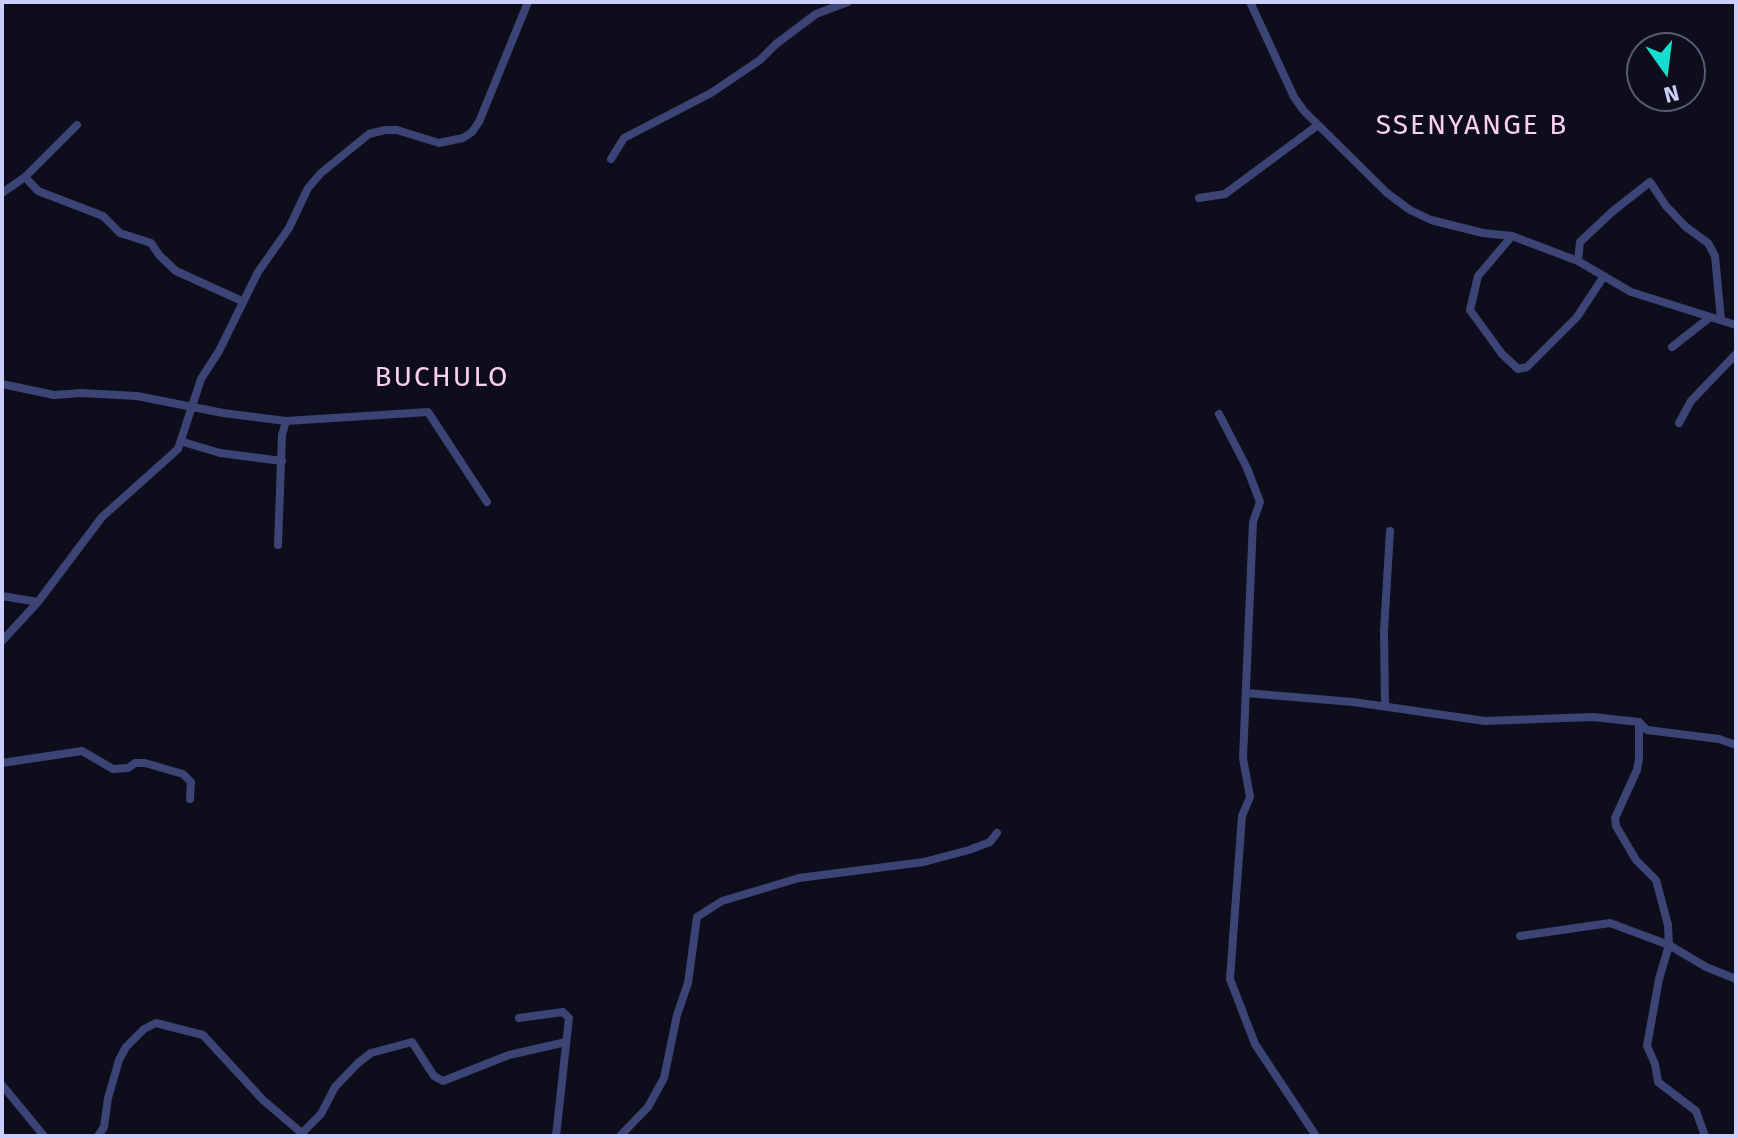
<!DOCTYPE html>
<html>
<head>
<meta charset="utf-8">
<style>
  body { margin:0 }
  #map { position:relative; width:1738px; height:1138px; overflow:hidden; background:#0d0d1b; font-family:"Fira Sans",sans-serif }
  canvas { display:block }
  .frame { position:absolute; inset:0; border:4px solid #cccefa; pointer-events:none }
  .north { position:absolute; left:1626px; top:32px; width:80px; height:80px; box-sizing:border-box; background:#0d0d1b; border:2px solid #595a74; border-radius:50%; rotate:166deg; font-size:22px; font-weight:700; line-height:32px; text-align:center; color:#cccefa }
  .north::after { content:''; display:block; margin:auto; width:28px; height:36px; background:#15ddcf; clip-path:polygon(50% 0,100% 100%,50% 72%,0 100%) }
</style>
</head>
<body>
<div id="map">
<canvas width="1738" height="1138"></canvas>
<div class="frame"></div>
<div class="north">N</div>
</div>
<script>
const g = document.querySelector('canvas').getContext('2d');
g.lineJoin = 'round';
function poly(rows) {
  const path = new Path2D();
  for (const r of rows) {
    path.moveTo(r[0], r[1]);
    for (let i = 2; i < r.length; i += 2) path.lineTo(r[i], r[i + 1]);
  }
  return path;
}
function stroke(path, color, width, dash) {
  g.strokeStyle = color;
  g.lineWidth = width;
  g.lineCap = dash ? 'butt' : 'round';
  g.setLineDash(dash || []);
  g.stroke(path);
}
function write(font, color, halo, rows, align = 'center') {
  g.font = font + ' "Fira Sans",sans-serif';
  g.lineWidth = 6;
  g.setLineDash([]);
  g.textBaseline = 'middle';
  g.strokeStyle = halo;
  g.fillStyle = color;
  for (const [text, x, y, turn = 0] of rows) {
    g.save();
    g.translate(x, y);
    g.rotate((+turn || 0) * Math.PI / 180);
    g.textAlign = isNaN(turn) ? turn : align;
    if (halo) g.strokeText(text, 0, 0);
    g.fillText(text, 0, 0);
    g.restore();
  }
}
stroke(poly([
  [1250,2,1294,97,1304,111,1387,193,1410,210,1431,220,1483,233,1512,236,1578,261,1631,292,1736,325],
  [611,159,624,138,711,93,760,60,776,44,816,14,848,2],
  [25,177,38,191,103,216,120,233,151,243,159,255,176,271,242,301],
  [2,193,25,177,77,125],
  [1199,198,1225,194,1318,125],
  [1512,236,1478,276,1470,310,1502,354,1518,369,1527,367,1577,317,1604,276],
  [1578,261,1580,242,1613,211,1650,182,1666,206,1686,227,1708,243,1715,256,1721,320],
  [1672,347,1709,318],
  [2,384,54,395,81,393,137,396,223,413,286,421,428,412,487,502],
  [1219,414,1247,468,1260,502,1253,522,1243,758,1250,797,1242,816,1230,979,1255,1044,1316,1136],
  [1679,423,1691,401,1736,354],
  [183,442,220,453,282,461],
  [278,545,282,435,286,421],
  [2,596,38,602],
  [2,641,38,602,102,517,178,449,201,379,219,351,258,272,289,228,308,188,321,173,369,134,385,130,397,130,439,143,463,138,472,132,479,122,528,2],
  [1246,693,1353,702,1485,721,1593,717,1639,722,1647,730,1719,739,1736,745],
  [1385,706,1384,631,1390,531],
  [1639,722,1639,759,1637,770,1615,818,1616,826,1636,860,1656,880,1668,925,1669,945,1659,979,1647,1046,1655,1064,1658,1082,1696,1111,1705,1136],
  [2,763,82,751,113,769,128,768,135,763,145,763,183,774,191,782,190,799],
  [1520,936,1610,923,1669,945,1706,967,1736,979],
  [519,1018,563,1012,569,1018,556,1136],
  [2,1085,44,1136],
  [98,1136,104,1127,108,1098,119,1060,126,1047,144,1029,156,1023,203,1035,263,1100,304,1135],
  [299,1136,321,1114,335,1087,358,1063,371,1053,412,1042,434,1076,443,1081,509,1055,566,1042],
  [620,1136,648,1107,664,1078,677,1015,688,983,697,917,722,901,799,878,924,862,969,850,990,842,997,833]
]), '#3c4476', 8);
g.letterSpacing = '2px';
write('28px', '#facef2', '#0d0d1b', [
  ["SSENYANGE B",1472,126],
  ["BUCHULO",442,378]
]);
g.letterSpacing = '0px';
</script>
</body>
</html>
